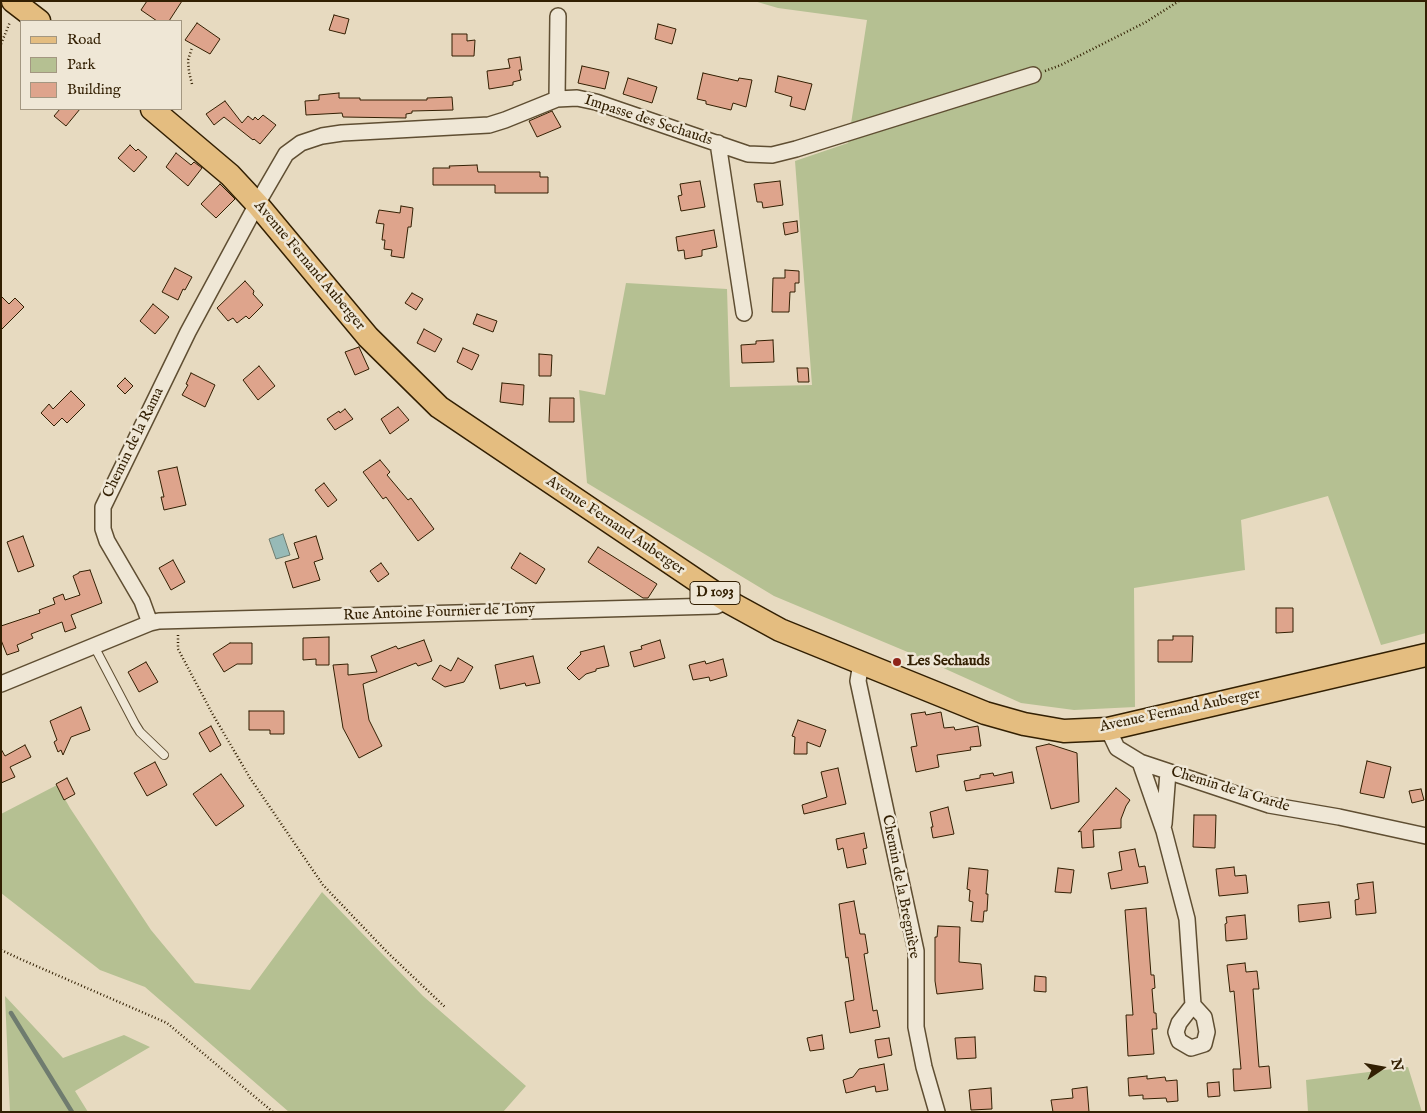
<!DOCTYPE html>
<html>
<head>
<meta charset="utf-8">
<style>
  body { margin:0 }
  #map { position:relative; width:1427px; height:1113px; overflow:hidden; background:#e7dac0; font-family:"IM FELL English",serif }
  canvas { display:block }
  .frame { position:absolute; inset:0; border:2px solid #321f02; pointer-events:none }
  .legend { position:absolute; left:20px; top:20px; width:162px; height:90px; box-sizing:border-box; background:#efe7d6; border:1px solid #a39781; margin:0; padding:6px 9px; list-style:none; font-size:15px; color:#321f02 }
  .legend li { display:flex; align-items:center; gap:10px; height:25px }
  .legend b { width:25px; border:1px solid #a39781 }
  .north { position:absolute; left:1357px; top:1043px; width:50px; height:50px; -webkit-text-stroke:4px #efe7d6; paint-order:stroke; rotate:78deg; font-size:14px; font-weight:700; line-height:20px; text-align:center; color:#321f02 }
  .north::after { content:''; display:block; margin:auto; width:18px; height:22px; background:#321f02; clip-path:polygon(50% 0,100% 100%,50% 72%,0 100%) }
</style>
</head>
<body>
<div id="map">
<canvas width="1427" height="1113"></canvas>
<div class="frame"></div>
<ul class="legend">
<li><b style="height:6px;background:#e4bd80"></b>Road</li>
<li><b style="height:14px;background:#b5c092"></b>Park</li>
<li><b style="height:14px;background:#dea48c"></b>Building</li>
</ul>
<div class="north">N</div>
</div>
<script>
const g = document.querySelector('canvas').getContext('2d');
g.lineJoin = 'round';
function paint(path, color) {
  g.fillStyle = color;
  g.fill(path, 'evenodd');
}
function poly(rows) {
  const path = new Path2D();
  for (const r of rows) {
    path.moveTo(r[0], r[1]);
    for (let i = 2; i < r.length; i += 2) path.lineTo(r[i], r[i + 1]);
  }
  return path;
}
function stroke(path, color, width, dash) {
  g.strokeStyle = color;
  g.lineWidth = width;
  g.lineCap = dash ? 'butt' : 'round';
  g.setLineDash(dash || []);
  g.stroke(path);
}
function write(font, color, halo, rows, align = 'center') {
  g.font = font + ' "IM FELL English",serif';
  g.lineWidth = 5;
  g.setLineDash([]);
  g.textBaseline = 'middle';
  g.strokeStyle = halo;
  g.fillStyle = color;
  for (const [text, x, y, turn = 0] of rows) {
    g.save();
    g.translate(x, y);
    g.rotate((+turn || 0) * Math.PI / 180);
    g.textAlign = isNaN(turn) ? turn : align;
    if (halo) g.strokeText(text, 0, 0);
    g.fillText(text, 0, 0);
    g.restore();
  }
}
paint(poly([
  [754,1,1426,1,1426,633,1381,645,1328,496,1241,520,1245,570,1134,588,1135,707,1074,710,1021,703,910,653,774,596,587,483,579,390,605,395,626,283,727,289,730,387,812,385,795,161,848,143,867,20,778,8],
  [57,785,70,808,151,930,195,983,250,990,322,892,423,996,526,1086,503,1112,289,1112,145,987,100,970,1,893,1,814],
  [5,996,63,1058,124,1035,150,1047,75,1091,88,1112,10,1112],
  [1408,1067,1422,1112,1308,1112,1306,1080]
]), '#b5c092');
const water = poly([
  [283,534,290,555,276,559,269,539,283,534]
]);
paint(water, '#97bab7');
stroke(water, '#6f7c6f', 1);
stroke(poly([
  [11,1013,72,1112]
]), '#6f7c6f', 4.5);
const building = poly([
  [147,1,182,1,169,21,157,21,141,10,147,1],
  [334,15,349,19,345,34,329,30,334,15],
  [197,23,220,39,210,54,185,40,197,23],
  [658,24,676,29,672,44,655,39,658,24],
  [452,34,467,34,467,41,475,40,474,56,452,56,452,34],
  [520,57,522,70,519,70,521,80,513,82,513,85,489,89,487,71,510,68,508,59,520,57],
  [582,66,609,72,605,89,578,83,582,66],
  [703,73,738,81,739,78,752,80,746,107,733,103,731,110,706,104,706,101,697,99,703,73],
  [778,76,812,84,805,110,790,106,792,97,775,92,778,76],
  [628,78,657,87,652,103,623,94,628,78],
  [339,93,339,98,360,98,360,100,427,100,427,98,452,97,453,110,412,111,412,113,406,114,406,118,343,117,342,113,306,115,305,101,319,100,319,95,339,93],
  [225,101,242,123,248,116,253,120,255,117,258,120,263,115,276,125,260,144,254,139,253,140,224,117,214,125,206,114,225,101],
  [60,109,80,109,66,126,54,116,60,109],
  [552,111,561,127,537,137,529,121,552,111],
  [130,145,136,151,138,149,147,157,134,172,118,158,130,145],
  [176,153,191,165,194,162,202,168,188,186,166,167,176,153],
  [477,165,478,172,540,172,540,177,548,177,548,193,495,193,495,185,433,185,433,168,450,168,449,166,477,165],
  [700,181,705,207,681,211,678,196,682,195,680,184,700,181],
  [780,181,783,205,763,208,762,202,757,202,754,184,780,181],
  [220,184,235,199,216,218,201,204,220,184],
  [401,206,413,208,411,227,408,227,404,258,391,256,392,250,384,249,385,240,382,240,384,224,376,223,379,210,400,213,401,206],
  [797,221,798,232,785,235,783,223,797,221],
  [714,230,717,247,702,250,702,256,685,259,684,250,678,251,676,237,714,230],
  [175,268,192,277,185,290,183,289,178,300,162,292,175,268],
  [785,270,799,271,799,283,795,283,795,292,790,292,789,312,772,312,773,278,785,278,785,270],
  [245,281,254,291,253,294,263,305,249,319,246,316,237,323,233,318,228,321,217,308,245,281],
  [412,293,423,299,416,310,405,303,412,293],
  [1,296,9,304,15,298,24,307,1,330,1,296],
  [153,304,169,317,155,334,140,321,153,304],
  [477,314,497,321,493,332,473,324,477,314],
  [424,329,442,339,435,352,417,343,424,329],
  [773,340,774,362,742,363,741,345,756,344,756,341,773,340],
  [359,347,369,369,355,375,345,352,359,347],
  [463,348,479,355,472,370,457,362,463,348],
  [539,354,552,355,551,376,539,376,539,354],
  [259,366,275,386,258,400,243,380,259,366],
  [797,368,808,368,809,382,798,382,797,368],
  [191,373,215,385,205,407,182,395,188,385,186,384,191,373],
  [125,378,133,386,125,394,117,386,125,378],
  [502,383,524,385,523,405,500,402,502,383],
  [71,391,85,405,67,423,62,418,54,426,41,413,49,404,53,409,71,391],
  [550,398,574,398,574,422,549,422,550,398],
  [398,407,409,420,390,434,381,419,398,407],
  [345,409,353,419,335,430,327,419,339,411,340,413,345,409],
  [380,460,390,472,387,475,408,500,411,498,434,529,418,541,386,497,383,499,363,472,380,460],
  [177,467,186,505,164,510,161,497,164,497,158,471,177,467],
  [324,483,337,500,328,507,315,490,324,483],
  [23,536,34,566,18,572,7,542,23,536],
  [316,536,323,559,314,562,320,580,293,588,285,562,299,558,294,543,316,536],
  [598,547,657,584,648,598,643,598,588,562,598,547],
  [520,553,545,569,536,584,511,568,520,553],
  [173,560,185,582,171,590,159,568,173,560],
  [381,563,389,574,378,582,370,571,381,563],
  [90,570,102,603,71,615,76,628,65,632,62,622,31,634,33,638,17,645,19,651,7,655,1,640,1,626,40,613,39,610,55,604,53,598,63,594,65,600,80,595,73,576,79,573,79,572,90,570],
  [1276,608,1293,608,1293,632,1276,633,1276,608],
  [1173,636,1193,636,1192,662,1158,662,1158,640,1173,640,1173,636],
  [329,637,329,665,316,665,316,659,303,660,303,638,329,637],
  [424,640,432,661,418,666,416,663,363,684,369,720,382,746,359,758,343,728,333,665,348,664,348,675,377,672,371,656,396,646,398,649,424,640],
  [660,640,665,658,634,667,630,652,642,649,641,646,660,640],
  [230,643,252,643,252,664,237,664,224,672,213,654,230,643],
  [604,646,609,666,596,669,596,671,586,674,579,680,567,668,581,654,580,652,604,646],
  [533,656,540,683,526,686,525,683,500,689,495,665,533,656],
  [458,658,473,667,464,682,445,687,432,679,440,665,451,671,458,658],
  [723,659,727,676,710,681,709,677,693,680,689,665,705,661,706,664,723,659],
  [146,662,158,682,139,692,128,672,146,662],
  [81,707,90,730,71,737,63,755,61,750,58,752,54,742,57,740,50,721,81,707],
  [249,711,284,711,284,734,270,734,270,730,249,730,249,711],
  [925,712,926,715,941,712,944,728,954,727,955,730,978,726,981,746,970,747,971,750,937,755,939,767,916,772,911,747,917,746,911,714,925,712],
  [798,720,826,730,820,747,807,742,807,754,794,754,795,737,792,736,798,720],
  [211,726,221,745,210,752,199,733,211,726],
  [1049,744,1077,753,1079,802,1051,809,1036,747,1049,744],
  [25,745,31,757,10,767,15,777,1,783,1,749,5,756,25,745],
  [1367,761,1391,767,1384,798,1360,793,1367,761],
  [155,762,167,785,147,796,134,773,155,762],
  [838,768,846,804,804,814,802,805,827,797,821,772,838,768],
  [1012,772,1014,783,966,791,964,781,980,778,980,775,993,773,994,776,1012,772],
  [221,774,244,806,216,826,193,794,221,774],
  [67,778,75,794,64,800,56,784,67,778],
  [1116,788,1130,800,1126,806,1121,819,1121,828,1093,830,1094,847,1082,848,1081,831,1078,832,1116,788],
  [1421,789,1424,800,1412,803,1409,791,1421,789],
  [948,807,954,834,933,838,931,827,933,827,930,812,948,807],
  [1194,815,1216,815,1215,848,1193,847,1194,815],
  [864,833,867,848,863,849,866,864,847,868,843,848,838,850,836,839,864,833],
  [1135,849,1139,867,1145,866,1148,883,1111,889,1108,873,1122,870,1119,852,1135,849],
  [1234,867,1235,876,1246,875,1248,893,1219,896,1216,869,1234,867],
  [969,868,988,870,986,894,988,894,987,911,984,911,983,922,971,921,973,902,969,901,970,890,967,889,969,868],
  [1058,868,1074,870,1071,893,1055,892,1058,868],
  [1373,882,1376,913,1356,915,1355,900,1359,899,1357,884,1373,882],
  [854,901,860,934,865,934,868,953,864,954,873,1011,877,1010,880,1027,850,1033,845,1002,854,1000,848,957,846,958,839,904,854,901],
  [1329,902,1331,918,1299,922,1298,905,1329,902],
  [1146,908,1151,975,1154,975,1155,988,1152,989,1154,1013,1156,1013,1157,1029,1152,1029,1154,1054,1128,1056,1126,1015,1133,1015,1125,910,1146,908],
  [1245,915,1247,939,1226,941,1225,924,1227,923,1226,917,1245,915],
  [938,926,960,927,959,962,981,964,983,989,937,994,935,981,935,937,937,937,938,926],
  [1245,963,1246,972,1257,971,1259,989,1253,989,1259,1067,1269,1066,1271,1088,1234,1091,1233,1069,1241,1069,1234,991,1230,992,1227,965,1245,963],
  [1035,976,1046,977,1046,992,1034,991,1035,976],
  [822,1035,824,1049,810,1051,807,1038,822,1035],
  [975,1037,976,1058,957,1059,955,1038,975,1037],
  [889,1038,892,1055,878,1058,875,1040,889,1038],
  [884,1064,888,1090,876,1092,875,1086,846,1093,843,1080,853,1077,859,1069,884,1064],
  [1147,1076,1147,1079,1165,1077,1166,1081,1177,1080,1178,1101,1167,1102,1166,1098,1143,1099,1143,1095,1129,1096,1128,1078,1147,1076],
  [1219,1082,1220,1096,1208,1097,1207,1083,1219,1082],
  [1087,1087,1089,1112,1053,1112,1051,1100,1073,1098,1072,1089,1087,1087],
  [991,1088,992,1109,971,1110,969,1090,991,1088]
]);
paint(building, '#dea48c');
stroke(building, '#321f02', 1);
const service = poly([
  [94,646,135,724,140,732,164,755]
]);
const minor = poly([
  [557,99,558,16],
  [718,143,744,313],
  [150,623,142,601,107,541,103,529,103,507,188,332,257,204,286,154,301,143,322,136,342,133,489,125,505,120,557,99,577,98,596,102,748,154,772,155,796,149,1033,75],
  [861,663,858,681,916,951,916,1027,924,1067,937,1112],
  [1,684,150,623,159,621,716,606,727,601],
  [1108,729,1117,748,1140,762,1269,805,1339,817,1426,836],
  [1140,762,1164,831,1187,919,1193,1005,1179,1023,1176,1032,1179,1041,1191,1048,1204,1044,1207,1032,1204,1017,1193,1005],
  [1164,824,1168,772]
]);
const primary = poly([
  [13,1,39,21],
  [152,109,230,175,257,204,368,337,439,407,727,601,780,630,985,713,1024,724,1064,731,1108,729,1426,655]
]);
stroke(service, '#5f4e32', 10);
stroke(minor, '#5f4e32', 18);
stroke(primary, '#321f02', 25);
stroke(poly([
  [1,44,10,22],
  [1045,71,1061,65,1146,22,1179,1],
  [192,84,189,72,188,60,192,48],
  [178,635,178,649,212,713,250,778,323,885,387,952,446,1008],
  [1,950,18,958,167,1023,273,1112]
]), '#321f02', 2.5, [1, 2.5]);
stroke(service, '#efe7d6', 8);
stroke(minor, '#efe7d6', 15);
stroke(primary, '#e4bd80', 22);
for (const [x, y, r, color] of [
  [897,662,5,"#8f2418"]
]) {
  const dot = new Path2D();
  dot.arc(x, y, r, 0, 2 * Math.PI);
  g.fillStyle = color;
  g.fill(dot);
  stroke(dot, '#efe7d6', 2);
}
for (const [x, y, w] of [
  [715,593,50]
]) {
  const box = new Path2D();
  box.roundRect(x - w / 2, y - 11.5, w, 23, 4);
  g.fillStyle = '#efe7d6';
  g.fill(box);
  stroke(box, '#321f02', 1);
}
write('bold 14px', '#321f02', null, [
  ["D 1093",715,593]
]);
write('15px', '#321f02', '#efe7d6', [
  ["Impasse des Sechauds",648,121,18],
  ["Avenue Fernand Auberger",309,266,50],
  ["Chemin de la Rama",134,443,-64],
  ["Avenue Fernand Auberger",615,526,34],
  ["Rue Antoine Fournier de Tony",439,613,-2],
  ["Avenue Fernand Auberger",1180,711,-12],
  ["Chemin de la Garde",1230,790,17],
  ["Chemin de la Bregnière",900,887,79]
]);
write('bold 15px', '#321f02', '#efe7d6', [
  ["Les Sechauds",907,662]
], 'left');
</script>
</body>
</html>
